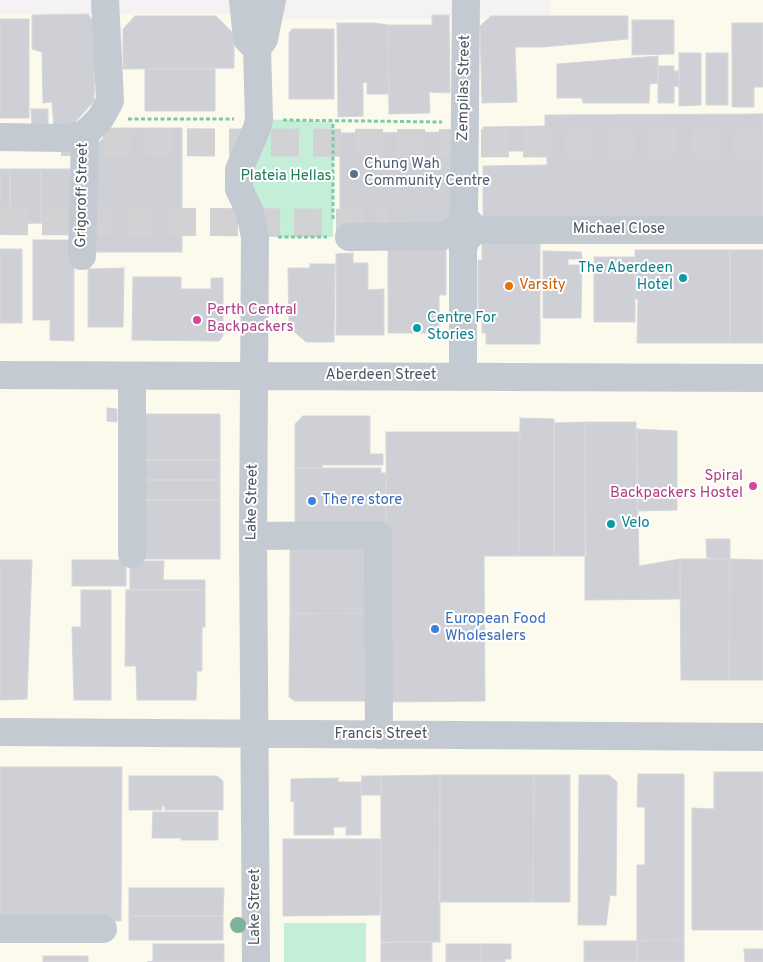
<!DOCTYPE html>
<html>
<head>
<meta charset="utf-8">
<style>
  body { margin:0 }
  canvas { display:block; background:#f4f2f2 }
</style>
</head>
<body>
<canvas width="763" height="962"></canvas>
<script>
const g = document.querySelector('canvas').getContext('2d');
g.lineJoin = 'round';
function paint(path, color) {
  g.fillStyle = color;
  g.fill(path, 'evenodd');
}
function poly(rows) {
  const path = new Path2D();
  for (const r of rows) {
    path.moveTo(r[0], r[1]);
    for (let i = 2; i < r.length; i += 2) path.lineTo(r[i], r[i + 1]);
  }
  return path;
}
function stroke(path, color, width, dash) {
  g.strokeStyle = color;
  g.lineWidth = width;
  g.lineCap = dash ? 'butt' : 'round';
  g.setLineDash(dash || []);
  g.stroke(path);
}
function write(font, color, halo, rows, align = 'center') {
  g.font = font + ' Overpass,sans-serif';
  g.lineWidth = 4;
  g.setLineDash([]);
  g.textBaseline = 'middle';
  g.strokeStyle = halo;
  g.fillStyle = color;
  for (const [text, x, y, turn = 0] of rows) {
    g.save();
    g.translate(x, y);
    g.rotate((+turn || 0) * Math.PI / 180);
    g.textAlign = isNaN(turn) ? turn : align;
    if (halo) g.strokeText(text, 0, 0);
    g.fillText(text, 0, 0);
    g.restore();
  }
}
paint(poly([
  [551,0,763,0,763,962,0,962,0,14,220,14,295,19,424,19,550,16]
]), '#fcf9ed');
paint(poly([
  [259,119,333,122,333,237,255,237,240,166],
  [284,923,366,923,366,962,284,962]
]), '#c4eed7');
const building = poly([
  [88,14,95,24,94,101,71,127,54,128,52,102,43,103,42,52,32,49,32,15,88,14],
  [432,15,449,15,450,93,429,92,430,113,389,114,388,25,432,25,432,15],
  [135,16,216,16,234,34,234,68,123,69,123,29,135,16],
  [491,16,628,16,628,39,544,47,515,47,517,102,482,103,480,26,491,16],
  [0,19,29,19,29,118,0,118,0,19],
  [632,20,674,20,674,54,632,55,632,20],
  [337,23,374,23,388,25,389,94,367,94,367,82,363,83,363,116,338,117,337,23],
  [732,23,763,23,763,87,754,87,754,107,732,107,732,23],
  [292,29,334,29,334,99,289,99,289,33,292,29],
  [679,53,701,53,701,105,679,106,679,53],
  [706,53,728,53,728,105,706,105,706,53],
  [658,56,658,83,650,84,649,103,583,103,582,98,557,98,557,64,658,56],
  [658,66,674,66,674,71,680,71,679,87,674,86,674,103,658,103,658,66],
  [145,69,215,69,215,111,145,111,145,69],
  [31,109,48,109,48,126,32,126,31,109],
  [763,114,763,223,483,224,483,166,547,165,547,151,483,151,483,127,545,126,545,115,763,114],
  [114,128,182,128,182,252,94,252,93,148,114,128],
  [460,132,460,214,441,231,340,232,340,133,460,132],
  [0,169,10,169,10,224,0,224,0,169],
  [10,169,41,169,41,223,10,224,10,169],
  [41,169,71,169,71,223,41,223,41,169],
  [33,240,74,240,74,341,50,340,50,320,33,320,33,240],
  [540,241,540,344,486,344,486,333,482,333,482,312,478,312,478,260,482,260,482,242,540,241],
  [446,246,446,295,439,295,439,333,388,333,388,247,446,246],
  [0,249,22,249,22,323,0,323,0,249],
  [635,250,730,250,730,343,637,343,638,299,635,299,635,250],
  [730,250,763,250,763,343,730,343,730,250],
  [543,251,581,252,582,259,568,259,568,265,582,265,581,318,543,318,543,251],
  [353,253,353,263,368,263,368,290,384,289,384,335,336,335,336,254,353,253],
  [594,257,635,257,635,322,594,322,594,257],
  [310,264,335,264,334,342,306,342,289,327,288,268,310,268,310,264],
  [124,268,123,327,88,327,88,269,124,268],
  [133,277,181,277,181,289,211,289,211,278,223,278,223,336,219,341,132,340,133,277],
  [107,408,117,409,117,422,107,421,107,408],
  [138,414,220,414,220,460,137,460,138,414],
  [303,416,370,416,370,454,383,454,383,465,322,465,322,468,295,468,295,424,303,416],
  [520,418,554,419,554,556,519,556,520,418],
  [585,422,636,422,639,566,680,559,680,599,585,600,585,422],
  [585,422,586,556,554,556,554,423,585,422],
  [637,429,677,431,677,510,637,511,637,429],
  [386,432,520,432,519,556,484,556,485,701,387,702,386,432],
  [137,460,220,460,220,480,137,480,137,460],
  [295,468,381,468,381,473,386,473,386,523,368,523,295,531,295,468],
  [137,480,220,480,220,500,137,500,137,480],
  [137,500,220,500,220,559,137,559,137,500],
  [706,539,730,539,730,559,707,558,706,539],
  [290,541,370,541,370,613,290,614,290,541],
  [680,559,730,559,729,680,681,680,680,559],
  [730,559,763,560,763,680,729,680,730,559],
  [0,560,32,560,27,699,0,700,0,560],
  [72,560,126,560,126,586,72,586,72,560],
  [130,561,164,561,163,580,205,580,205,590,130,590,130,561],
  [81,590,111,590,111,700,74,700,72,627,81,627,81,590],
  [126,590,205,590,205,627,202,627,202,671,197,671,196,700,137,700,136,666,125,666,126,590],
  [370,613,370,701,295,701,289,697,290,614,370,613],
  [0,767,122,767,121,921,0,921,0,767],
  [714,772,763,772,763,930,692,930,692,808,714,809,714,772],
  [638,774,684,774,684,940,637,941,637,865,645,865,645,807,637,807,638,774],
  [440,775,534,775,533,902,439,902,440,775],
  [440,775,440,942,381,942,381,776,440,775],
  [534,775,570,775,570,902,533,902,534,775],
  [579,775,609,775,617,782,616,896,610,895,606,925,578,925,579,775],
  [129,776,217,776,223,781,223,810,165,810,165,806,162,806,162,810,129,810,129,776],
  [362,776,381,776,381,795,361,795,362,776],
  [338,778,338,782,361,782,361,835,346,835,346,827,333,827,334,835,294,835,294,801,291,802,291,779,338,778],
  [153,812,218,812,218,840,181,840,181,838,152,838,153,812],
  [283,839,381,839,380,915,283,916,283,839],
  [129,888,224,888,223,916,129,916,129,888],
  [129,916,223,916,223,940,129,940,129,916],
  [684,940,684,962,637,962,637,941,684,940],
  [584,941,637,941,637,962,584,962,584,941],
  [432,942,432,962,381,962,381,943,432,942],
  [153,944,224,944,224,962,147,962,153,961,153,944],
  [446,944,481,944,481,962,446,962,446,944],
  [481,944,511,944,511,959,505,959,505,962,481,962,481,944],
  [744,949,763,949,763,962,745,962,744,949],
  [43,956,88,956,88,962,43,962,43,956]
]);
paint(building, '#cfd0d5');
stroke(building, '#d6d7dc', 1);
stroke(poly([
  [61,142,763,144],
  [0,221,387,223]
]), '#d2d2d4', 28, [28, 14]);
stroke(poly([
  [128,119,234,119],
  [283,120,442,122],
  [333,219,333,122],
  [278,237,327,237]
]), '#7dcaaa', 3, [4, 2.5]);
stroke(poly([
  [243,0,247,39,257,49],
  [0,137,66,138,85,134,100,119,110,101,105,0],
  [476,230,763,230],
  [349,237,443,236,456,229,464,217],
  [82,256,85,134],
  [0,375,763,378],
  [132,376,132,554],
  [463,377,463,248,467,238,476,230,464,217,466,0],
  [253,536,378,535,379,735],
  [0,732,763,737],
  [0,929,103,929],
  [256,962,253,536,255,237,250,212,239,189,239,170,257,128,259,119,257,49,264,39,272,0]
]), '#c3cad2', 28);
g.fillStyle = '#7eb29c';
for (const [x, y] of [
  [238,925]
]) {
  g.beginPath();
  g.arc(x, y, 8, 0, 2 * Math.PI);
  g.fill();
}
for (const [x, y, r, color] of [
  [354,174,5,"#5c6f8a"],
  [683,278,5,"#0f9aa8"],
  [509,286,5,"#e8710a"],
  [197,320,5,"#d1479c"],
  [417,328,5,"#0f9aa8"],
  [753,486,5,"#d1479c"],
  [312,501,5,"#3f7fe0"],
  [611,524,5,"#0f9aa8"],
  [435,629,5,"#3f7fe0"]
]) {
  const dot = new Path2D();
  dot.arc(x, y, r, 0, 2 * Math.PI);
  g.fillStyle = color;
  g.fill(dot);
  stroke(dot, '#fff', 2);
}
write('15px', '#4a535e', '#fff', [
  ["Zempilas Street",465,88,-89],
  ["Grigoroff Street",83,195,-89],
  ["Michael Close",619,230],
  ["Aberdeen Street",381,376],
  ["Lake Street",253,502,-89],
  ["Francis Street",381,735],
  ["Lake Street",256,907,-90]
]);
write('15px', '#4e5e75', '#fff', [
  ["Chung Wah",364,165],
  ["Community Centre",364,182]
], 'left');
write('15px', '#1d7d55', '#fff', [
  ["Plateia Hellas",286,177]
]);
write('15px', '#0d838f', '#fff', [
  ["The Aberdeen",673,269,"right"],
  ["Hotel",673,286,"right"],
  ["Centre For",427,319],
  ["Stories",427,336],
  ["Velo",621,524]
], 'left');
write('15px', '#c56008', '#fff', [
  ["Varsity",519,286]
], 'left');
write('15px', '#b23c85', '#fff', [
  ["Perth Central",207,311],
  ["Backpackers",207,328],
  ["Spiral",743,477,"right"],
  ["Backpackers Hostel",743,494,"right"]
], 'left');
write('15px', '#366cbe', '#fff', [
  ["The re store",322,501],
  ["European Food",445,620],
  ["Wholesalers",445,637]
], 'left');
</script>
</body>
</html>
